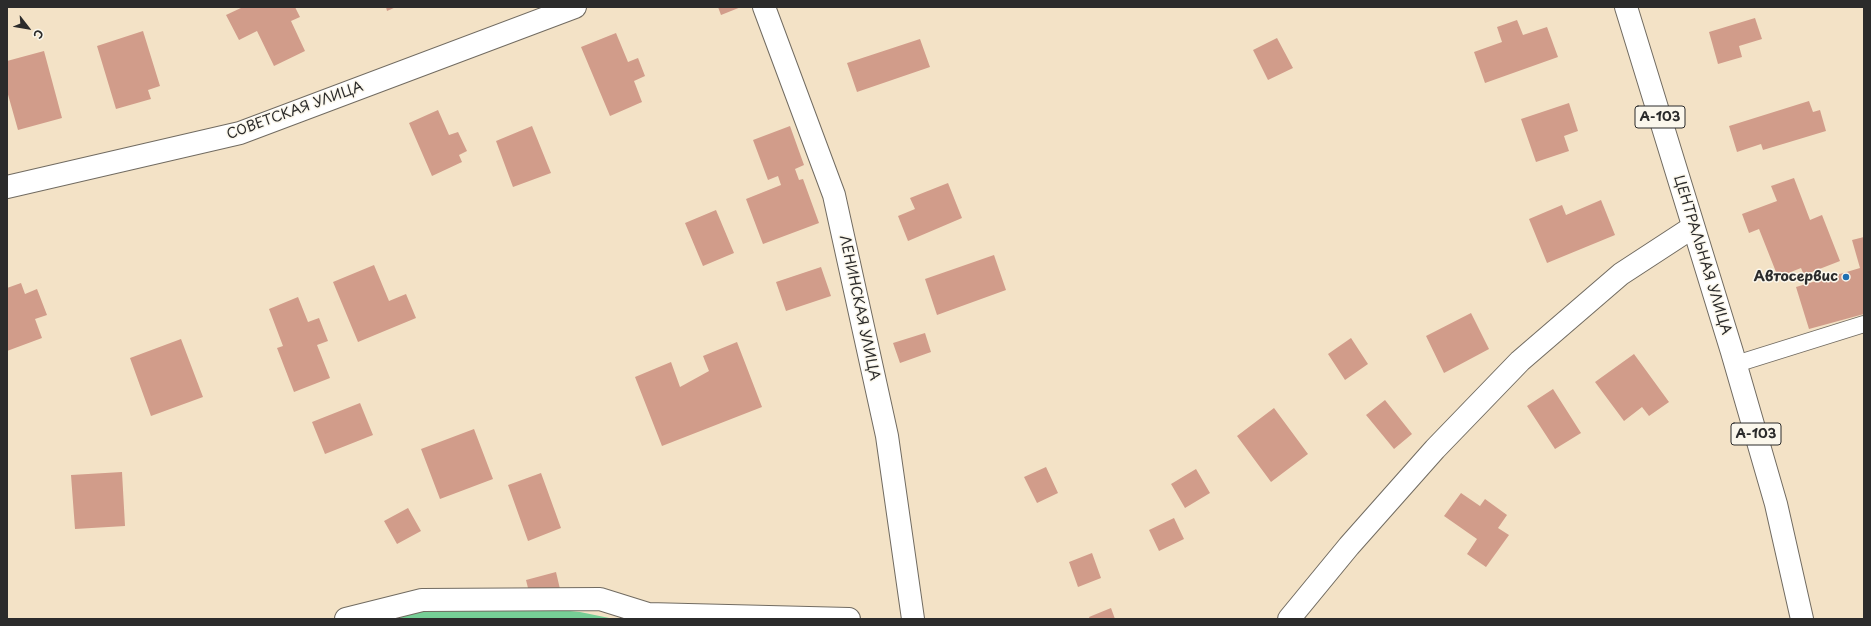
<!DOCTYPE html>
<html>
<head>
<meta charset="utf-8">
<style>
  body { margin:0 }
  #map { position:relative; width:1871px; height:626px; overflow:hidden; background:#f3e2c6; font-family:"Playpen Sans",sans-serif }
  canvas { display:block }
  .frame { position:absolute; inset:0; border:8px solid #2b2b2b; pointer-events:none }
  .north { position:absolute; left:8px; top:8px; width:40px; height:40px; -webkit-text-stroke:3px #fbf7ec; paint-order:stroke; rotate:121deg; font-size:11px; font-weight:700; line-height:16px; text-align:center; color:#2b2b2b }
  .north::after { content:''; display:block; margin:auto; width:14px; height:18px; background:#2b2b2b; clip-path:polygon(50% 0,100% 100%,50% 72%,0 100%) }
</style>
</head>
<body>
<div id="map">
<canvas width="1871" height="626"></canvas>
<div class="frame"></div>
<div class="north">С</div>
</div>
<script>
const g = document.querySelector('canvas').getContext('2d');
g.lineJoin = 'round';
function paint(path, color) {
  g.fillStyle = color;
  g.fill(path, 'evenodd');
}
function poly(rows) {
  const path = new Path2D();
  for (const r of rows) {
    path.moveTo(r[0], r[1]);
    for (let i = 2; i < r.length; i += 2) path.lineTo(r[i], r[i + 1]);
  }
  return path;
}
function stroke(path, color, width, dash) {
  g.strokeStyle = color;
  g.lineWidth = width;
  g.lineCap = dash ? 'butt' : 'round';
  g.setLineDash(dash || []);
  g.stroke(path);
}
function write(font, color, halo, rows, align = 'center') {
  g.font = font + ' "Playpen Sans",sans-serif';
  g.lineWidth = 3;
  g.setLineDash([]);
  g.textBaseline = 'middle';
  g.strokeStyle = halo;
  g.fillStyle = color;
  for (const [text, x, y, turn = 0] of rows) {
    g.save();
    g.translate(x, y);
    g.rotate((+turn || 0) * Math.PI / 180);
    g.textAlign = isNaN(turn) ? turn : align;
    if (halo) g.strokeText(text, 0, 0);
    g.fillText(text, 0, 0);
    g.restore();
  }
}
paint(poly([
  [463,600,580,612,614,619,394,619]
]), '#76cf96');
paint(poly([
  [243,7,295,7,300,17,291,21,305,51,274,66,257,31,239,40,226,15],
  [386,7,396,7,387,11],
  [718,7,741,7,721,15],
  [1755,18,1762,39,1739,46,1742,57,1718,64,1709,32],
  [1517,20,1523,35,1547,27,1558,57,1485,83,1474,52,1502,42,1497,27],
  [143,31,160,86,148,90,151,99,116,109,97,46],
  [616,33,628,62,638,58,645,76,634,81,642,102,610,116,581,47],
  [1277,38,1293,68,1268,80,1253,50],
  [920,39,930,67,857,92,847,63],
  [44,51,62,118,18,130,7,91,7,61],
  [1809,101,1813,112,1820,110,1826,131,1763,150,1761,144,1737,152,1729,126],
  [1569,103,1578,131,1564,136,1569,151,1536,162,1521,119],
  [438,110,449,135,458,132,467,151,459,155,462,162,432,176,409,123],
  [532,126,551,173,513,187,496,141],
  [790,126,804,165,795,169,799,180,803,179,819,223,763,244,746,199,781,185,778,176,768,180,753,140],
  [1794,178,1810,220,1822,215,1840,261,1804,275,1801,268,1778,277,1759,229,1749,233,1742,214,1777,201,1771,186],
  [948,183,962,218,908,241,898,216,915,209,910,198],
  [1601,200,1615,235,1547,263,1529,219,1562,205,1566,215],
  [716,210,734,253,703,266,685,223],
  [1864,237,1864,314,1809,329,1796,287,1860,268,1852,240],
  [994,255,1006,290,937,315,925,279],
  [374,265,389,301,406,294,416,318,358,342,333,282],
  [821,267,831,296,786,311,776,282],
  [21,283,25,294,37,289,47,315,35,319,42,338,7,351,7,288],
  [298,297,308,322,319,318,328,341,317,345,330,378,294,392,277,348,283,346,269,309],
  [1471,313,1489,349,1444,373,1426,336],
  [925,333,931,352,900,363,893,343],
  [1351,338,1368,364,1345,380,1328,354],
  [181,339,203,397,151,416,130,358],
  [737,342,762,407,662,446,635,377,671,362,680,387,709,371,703,356],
  [1634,354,1669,402,1649,416,1642,407,1624,421,1595,382],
  [1553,389,1581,433,1555,449,1527,406],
  [1385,400,1412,434,1394,449,1366,415],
  [360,403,373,435,325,454,312,422],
  [1274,408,1308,454,1271,482,1237,436],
  [474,429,493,479,440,499,421,449],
  [1046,467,1058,493,1037,503,1024,477],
  [1196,469,1210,493,1185,508,1171,484],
  [122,472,125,526,75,529,71,475],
  [541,473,561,528,528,541,508,485],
  [1461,493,1480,506,1485,499,1507,515,1498,528,1509,535,1486,567,1467,554,1477,539,1444,516],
  [408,508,421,531,397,544,384,521],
  [1174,518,1184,539,1159,551,1149,530],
  [1092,553,1101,578,1078,587,1069,562],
  [556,572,560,589,530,596,526,580],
  [1111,608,1115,619,1090,619,1089,617]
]), '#d19c8a');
const service = poly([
  [1736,364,1864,324]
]);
const minor = poly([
  [764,7,834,195,887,436,913,619],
  [346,619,422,600,600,599,648,614,849,619],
  [1289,619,1349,546,1435,449,1520,361,1621,274,1693,227]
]);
const secondary = poly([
  [7,187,240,133,575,7]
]);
const primary = poly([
  [1626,7,1732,352,1776,504,1802,619]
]);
stroke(service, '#716b61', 18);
stroke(minor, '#716b61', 24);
stroke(secondary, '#716b61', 24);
stroke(primary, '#716b61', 24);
stroke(service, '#fff', 16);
stroke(minor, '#fff', 22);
stroke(secondary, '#fff', 22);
stroke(primary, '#fff', 22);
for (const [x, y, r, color] of [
  [1846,277,4,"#1f6fb2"]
]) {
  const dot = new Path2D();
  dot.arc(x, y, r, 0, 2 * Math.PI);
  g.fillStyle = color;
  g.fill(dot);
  stroke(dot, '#fbf7ec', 1.5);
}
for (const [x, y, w] of [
  [1660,117,50],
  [1756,434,50]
]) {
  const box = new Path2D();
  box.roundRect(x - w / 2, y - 11, w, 22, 3);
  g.fillStyle = '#fbf7ec';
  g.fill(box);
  stroke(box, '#2b2b2b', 1);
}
write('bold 13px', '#2b2b2b', null, [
  ["А-103",1660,117],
  ["А-103",1756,434]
]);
write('14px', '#2b2b2b', '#fbf7ec', [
  ["СОВЕТСКАЯ УЛИЦА",295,111,-20],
  ["ЦЕНТРАЛЬНАЯ УЛИЦА",1702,255,73],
  ["ЛЕНИНСКАЯ УЛИЦА",859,308,78]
]);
write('bold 14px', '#2b2b2b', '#fbf7ec', [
  ["Автосервис",1838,277]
], 'right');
</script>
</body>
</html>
